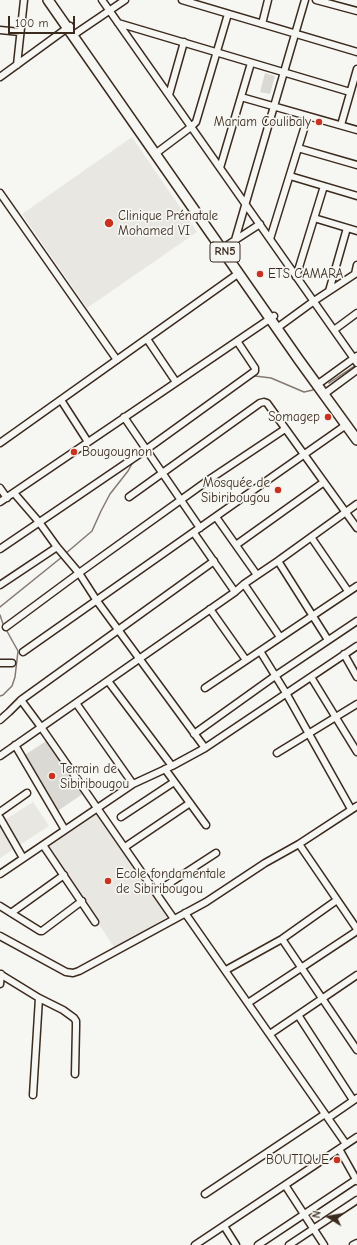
<!DOCTYPE html>
<html>
<head>
<meta charset="utf-8">
<style>
  body { margin:0 }
  #map { position:relative; width:357px; height:1245px; overflow:hidden; background:#f6f6f2; font-family:"Comic Neue",sans-serif }
  canvas { display:block }
  .north { position:absolute; left:309px; top:1197px; width:40px; height:40px; -webkit-text-stroke:3px #f6f6f2; paint-order:stroke; rotate:281deg; font-size:11px; font-weight:700; line-height:16px; text-align:center; color:#3b2a1e }
  .north::after { content:''; display:block; margin:auto; width:14px; height:18px; background:#3b2a1e; clip-path:polygon(50% 0,100% 100%,50% 72%,0 100%) }
  .scale { position:absolute; left:8px; top:16px; width:67px; height:18px; box-sizing:border-box; border:2px solid #3b2a1e; border-top:0; padding-left:5px; font-size:12px; line-height:14px; white-space:nowrap; color:#3b2a1e; -webkit-text-stroke:3px #f6f6f2; paint-order:stroke }
</style>
</head>
<body>
<div id="map">
<canvas width="357" height="1245"></canvas>
<div class="north">N</div>
<div class="scale">100 m</div>
</div>
<script>
const g = document.querySelector('canvas').getContext('2d');
g.lineJoin = 'round';
function paint(path, color) {
  g.fillStyle = color;
  g.fill(path, 'evenodd');
}
function poly(rows) {
  const path = new Path2D();
  for (const r of rows) {
    path.moveTo(r[0], r[1]);
    for (let i = 2; i < r.length; i += 2) path.lineTo(r[i], r[i + 1]);
  }
  return path;
}
function stroke(path, color, width, dash) {
  g.strokeStyle = color;
  g.lineWidth = width;
  g.lineCap = dash ? 'butt' : 'round';
  g.setLineDash(dash || []);
  g.stroke(path);
}
function write(font, color, halo, rows, align = 'center') {
  g.font = font + ' "Comic Neue",sans-serif';
  g.lineWidth = 3.5;
  g.setLineDash([]);
  g.textBaseline = 'middle';
  g.strokeStyle = halo;
  g.fillStyle = color;
  for (const [text, x, y, turn = 0] of rows) {
    g.save();
    g.translate(x, y);
    g.rotate((+turn || 0) * Math.PI / 180);
    g.textAlign = isNaN(turn) ? turn : align;
    if (halo) g.strokeText(text, 0, 0);
    g.fillText(text, 0, 0);
    g.restore();
  }
}
paint(poly([
  [132,137,197,232,87,308,22,214],
  [33,802,49,826,0,858,0,823],
  [99,811,168,916,116,950,47,846]
]), '#e8e7e2');
paint(poly([
  [265,73,275,76,270,94,260,92],
  [48,740,84,793,56,812,20,758]
]), '#dad9d3');
stroke(poly([
  [248,379,255,376,271,378,304,392,313,390],
  [329,383,356,365],
  [65,554,92,531,101,511,110,494,128,471,133,462],
  [0,607,62,557],
  [0,615,3,624,18,651,15,677,12,686,3,695,0,696]
]), '#857a71', 1.5);
const minor = poly([
  [102,0,357,363],
  [182,0,357,52],
  [316,0,357,11],
  [118,23,350,92],
  [262,24,268,0],
  [0,30,20,32],
  [72,36,125,0],
  [17,65,24,0],
  [0,77,70,26],
  [169,95,184,42],
  [241,97,357,130],
  [341,125,357,69],
  [298,148,357,165],
  [155,154,191,127,196,122,228,14],
  [220,168,251,63],
  [290,176,357,196],
  [0,193,117,360],
  [314,218,357,231],
  [270,239,308,116],
  [235,240,305,0],
  [226,246,260,224],
  [296,277,324,186],
  [329,291,347,228],
  [277,328,314,301,355,274,357,265],
  [334,330,357,313],
  [147,339,176,382],
  [321,382,357,356],
  [327,392,357,370],
  [61,400,88,442],
  [124,417,200,528],
  [0,443,239,273],
  [0,488,7,498],
  [14,493,39,522,57,547,79,573,97,601,205,748],
  [129,497,260,403,264,402,267,403,357,528],
  [0,502,274,316],
  [216,517,257,575],
  [194,533,235,592],
  [311,537,348,591],
  [236,545,324,482],
  [0,549,147,449,255,371,255,368,237,341],
  [278,561,328,640],
  [244,584,280,637],
  [0,585,57,547],
  [210,609,246,660],
  [6,627,79,573,210,479,285,429],
  [260,651,286,693,351,809],
  [23,652,346,425],
  [344,654,357,677],
  [0,663,12,663],
  [311,677,357,752],
  [108,681,172,766],
  [205,688,357,586],
  [21,700,41,727,174,919],
  [76,703,133,784],
  [0,720,9,712,21,700,214,561],
  [194,734,275,676,357,621],
  [15,745,65,830],
  [277,753,357,704],
  [0,756,235,592,244,584,278,561,357,504],
  [165,769,206,825],
  [0,812,27,793],
  [121,817,174,782],
  [0,818,23,858],
  [299,844,357,929],
  [43,845,95,922],
  [125,847,190,803],
  [0,874,133,784,172,766,205,748,357,646],
  [156,892,216,853],
  [0,906,40,931,42,931,82,901],
  [11,913,64,875],
  [185,913,346,1144],
  [0,936,66,972,73,973,79,971,206,902,265,863,299,844,357,806],
  [282,939,357,1050],
  [226,970,282,939,337,900],
  [0,974,39,998,63,1010,74,1018,76,1021,76,1027,75,1074],
  [0,984,1,974],
  [248,1003,357,931],
  [298,1015,353,1100],
  [270,1034,357,975],
  [33,1095,39,998],
  [328,1118,357,1098],
  [339,1149,357,1181],
  [285,1185,324,1245],
  [205,1194,325,1114],
  [224,1226,236,1245],
  [195,1245,357,1137],
  [258,1245,357,1179],
  [289,1245,357,1200],
  [353,1245,357,1243]
]);
const highway = poly([
  [48,0,299,360,357,440]
]);
stroke(minor, '#3b2a1e', 9);
stroke(highway, '#3b2a1e', 12);
stroke(minor, '#f6f6f2', 6);
stroke(highway, '#f6f6f2', 9);
for (const [x, y, r, color] of [
  [319,122,4,"#c8321e"],
  [109,223,5,"#c8321e"],
  [260,274,4,"#c8321e"],
  [328,417,4,"#c8321e"],
  [74,452,4,"#c8321e"],
  [278,490,4,"#c8321e"],
  [52,776,4,"#c8321e"],
  [108,881,4,"#c8321e"],
  [337,1160,4,"#c8321e"]
]) {
  const dot = new Path2D();
  dot.arc(x, y, r, 0, 2 * Math.PI);
  g.fillStyle = color;
  g.fill(dot);
  stroke(dot, '#f6f6f2', 1.5);
}
for (const [x, y, w] of [
  [225,252,30]
]) {
  const box = new Path2D();
  box.roundRect(x - w / 2, y - 10, w, 20, 3);
  g.fillStyle = '#f6f6f2';
  g.fill(box);
  stroke(box, '#3b2a1e', 1);
}
write('bold 12px', '#3b2a1e', null, [
  ["RN5",225,252]
]);
write('13px', '#3b2a1e', '#f6f6f2', [
  ["Mariam Coulibaly",311,122,"right"],
  ["Clinique Prénatale",118,216],
  ["Mohamed VI",118,231],
  ["ETS CAMARA",268,274],
  ["Somagep",320,417,"right"],
  ["Bougougnon",82,452],
  ["Mosquée de",270,483,"right"],
  ["Sibiribougou",270,498,"right"],
  ["Terrain de",60,769],
  ["Sibiribougou",60,784],
  ["Ecole fondamentale",116,874],
  ["de Sibiribougou",116,889],
  ["BOUTIQUE",329,1160,"right"]
], 'left');
</script>
</body>
</html>
